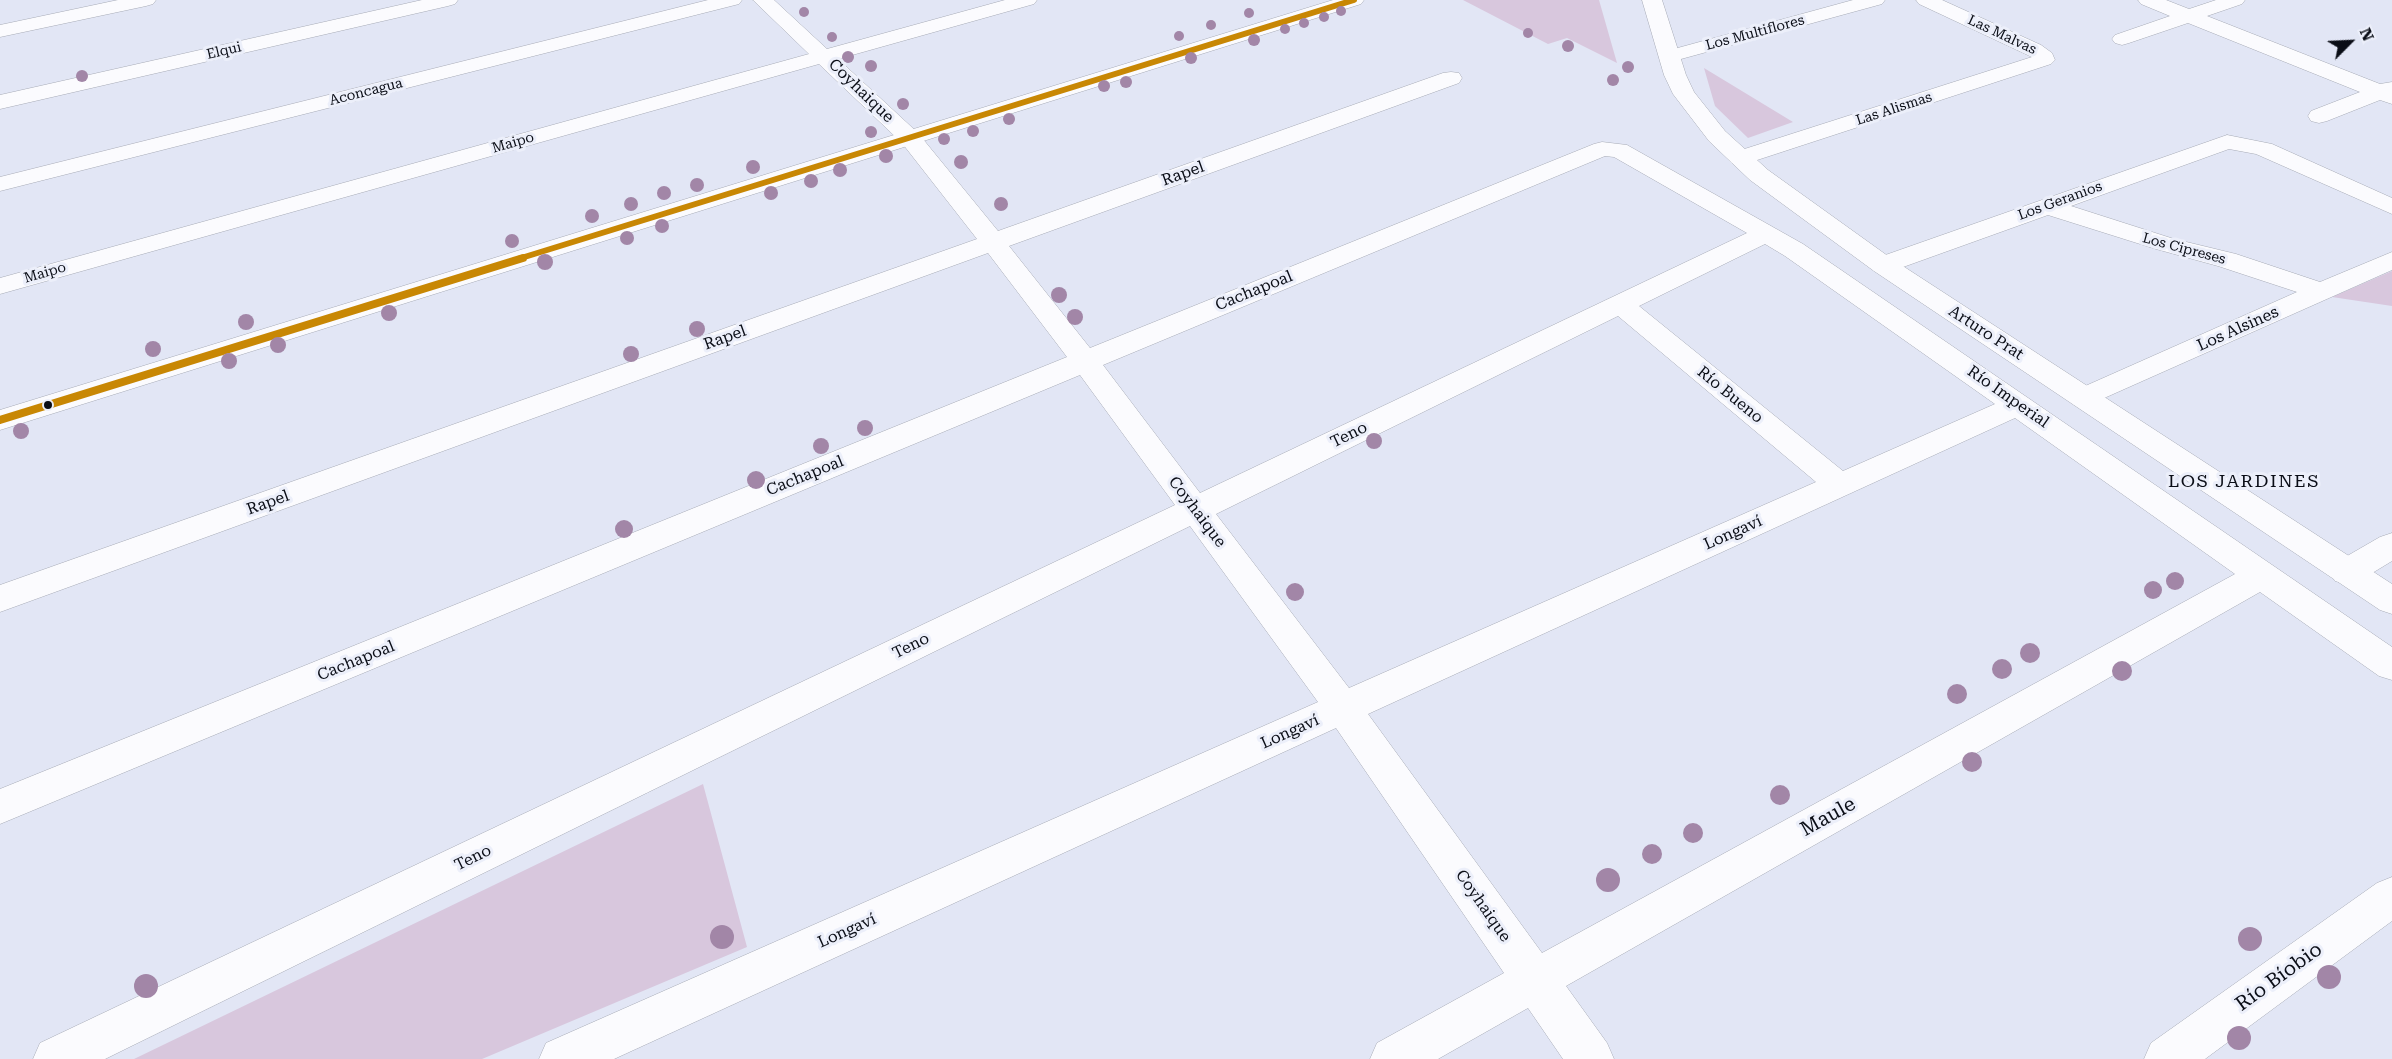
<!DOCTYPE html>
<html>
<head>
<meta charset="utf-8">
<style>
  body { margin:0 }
  #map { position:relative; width:2392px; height:1059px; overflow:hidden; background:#e2e6f5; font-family:"Roboto Serif",serif }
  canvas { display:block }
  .north { position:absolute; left:2320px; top:12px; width:60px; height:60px; -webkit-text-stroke:4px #eceffa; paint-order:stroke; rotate:66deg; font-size:16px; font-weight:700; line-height:24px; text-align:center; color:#0a0d16 }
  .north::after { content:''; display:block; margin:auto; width:21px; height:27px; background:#0a0d16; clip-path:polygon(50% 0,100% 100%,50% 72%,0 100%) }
</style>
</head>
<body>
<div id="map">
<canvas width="2392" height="1059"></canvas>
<div class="north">N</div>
</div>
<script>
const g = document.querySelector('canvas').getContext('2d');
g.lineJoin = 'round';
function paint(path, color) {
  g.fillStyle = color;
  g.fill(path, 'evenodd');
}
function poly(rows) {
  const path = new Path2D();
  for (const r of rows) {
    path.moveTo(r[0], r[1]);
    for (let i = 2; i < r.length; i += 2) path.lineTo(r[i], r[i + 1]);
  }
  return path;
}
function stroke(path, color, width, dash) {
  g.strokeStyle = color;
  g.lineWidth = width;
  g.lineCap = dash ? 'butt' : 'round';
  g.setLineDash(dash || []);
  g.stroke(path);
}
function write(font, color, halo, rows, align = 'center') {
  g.font = font + ' "Roboto Serif",serif';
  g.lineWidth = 6;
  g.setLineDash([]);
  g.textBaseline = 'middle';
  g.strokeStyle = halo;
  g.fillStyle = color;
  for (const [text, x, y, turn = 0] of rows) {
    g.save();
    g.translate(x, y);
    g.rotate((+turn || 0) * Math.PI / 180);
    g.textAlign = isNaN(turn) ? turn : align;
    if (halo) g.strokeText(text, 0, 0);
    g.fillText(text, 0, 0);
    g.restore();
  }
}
paint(poly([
  [1463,0,1599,0,1617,63,1567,38,1548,44],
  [1704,68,1793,122,1748,138,1715,106],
  [2392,271,2392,306,2332,297],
  [703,784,747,947,482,1059,134,1059]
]), '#d8c7dd');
const minor = poly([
  [118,0,156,0,153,4,146,6,0,37,0,25,118,0],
  [422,0,458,0,455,4,448,6,0,109,0,95,422,0],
  [708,0,742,0,739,4,0,191,0,177,708,0],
  [753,0,774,0,827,49,1005,0,1037,0,1034,4,838,59,918,133,998,231,1443,73,1451,72,1459,73,1462,78,1459,83,1009,246,1090,348,1594,144,1602,142,1627,145,1803,244,2392,647,2392,680,2379,676,2260,592,1566,986,1607,1043,1614,1059,1563,1059,1528,1008,1438,1059,1370,1059,1377,1043,1504,973,1336,728,614,1059,539,1059,546,1043,1318,702,1190,526,105,1059,33,1059,40,1043,1175,505,1080,375,0,824,0,789,1067,357,988,253,0,612,0,585,977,239,902,143,819,64,0,294,0,278,809,54,753,0],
  [1605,156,1614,157,1747,233,1200,493,1103,365,1605,156],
  [1765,244,1785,256,1995,404,1843,471,1639,306,1765,244],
  [1618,316,1816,482,1349,688,1216,514,1618,316],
  [2015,418,2235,574,1542,953,1368,714,2015,418],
  [1853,0,1885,0,1882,4,1670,62,1663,60,1659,56,1663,52,1853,0],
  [1916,0,1942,0,2041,45,2052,53,2055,60,2051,64,1748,163,1740,165,1732,163,1728,158,1732,153,2032,57,1919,4,1916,0],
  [2138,0,2166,0,2189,9,2216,0,2245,0,2242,4,2207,16,2380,84,2392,82,2392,104,2380,100,2327,121,2319,123,2311,121,2308,116,2311,111,2360,92,2188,23,2129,43,2122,45,2115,43,2112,39,2115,35,2170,16,2141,4,2138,0],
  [2227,135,2272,144,2392,198,2392,214,2256,154,2229,149,2071,206,2174,239,2236,254,2320,282,2392,252,2392,270,2084,407,2074,405,2069,398,2074,391,2297,292,2218,266,2156,249,2048,215,1892,271,1883,273,1874,271,1870,265,1874,259,2227,135],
  [2392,533,2392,561,2359,581,2347,584,2335,581,2330,572,2335,563,2380,537,2392,533],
  [2392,877,2392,921,2205,1059,2144,1059,2151,1043,2377,883,2392,877]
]);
const tertiary = poly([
  [1333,0,1364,0,1361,4,0,430,0,410,1333,0],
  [1642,0,1662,0,1686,75,1694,92,1725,131,1768,170,1892,259,2392,584,2392,614,2380,610,1874,271,1750,180,1709,141,1673,94,1664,75,1642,0]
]);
stroke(minor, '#a7abb6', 1);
stroke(tertiary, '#a7abb6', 1);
paint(minor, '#fbfbfe');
paint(tertiary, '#fbfbfe');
stroke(poly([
  [518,259,1354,0]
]), '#c88704', 6);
stroke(poly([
  [0,420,523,258]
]), '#c88704', 8);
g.fillStyle = '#a286a7';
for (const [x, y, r] of [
  [1341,11,5],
  [804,12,5],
  [1249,13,5],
  [1324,17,5],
  [1304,23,5],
  [1211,25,5],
  [1285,29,5],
  [1528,33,5],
  [1179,36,5],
  [832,37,5],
  [1254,40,6],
  [1568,46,6],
  [848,57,6],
  [1191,58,6],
  [871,66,6],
  [1628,67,6],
  [82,76,6],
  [1613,80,6],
  [1126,82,6],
  [1104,86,6],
  [903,104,6],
  [1009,119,6],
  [973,131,6],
  [871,132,6],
  [944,139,6],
  [886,156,7],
  [961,162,7],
  [753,167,7],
  [840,170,7],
  [811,181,7],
  [697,185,7],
  [664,193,7],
  [771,193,7],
  [631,204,7],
  [1001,204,7],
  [592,216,7],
  [662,226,7],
  [627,238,7],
  [512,241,7],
  [545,262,8],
  [1059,295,8],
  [389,313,8],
  [1075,317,8],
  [246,322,8],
  [697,329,8],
  [278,345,8],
  [153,349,8],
  [631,354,8],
  [229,361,8],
  [865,428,8],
  [21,431,8],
  [1374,441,8],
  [821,446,8],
  [756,480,9],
  [624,529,9],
  [2175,581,9],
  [2153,590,9],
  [1295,592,9],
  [2030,653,10],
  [2002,669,10],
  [2122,671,10],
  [1957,694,10],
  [1972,762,10],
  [1780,795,10],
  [1693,833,10],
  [1652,854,10],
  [1608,880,12],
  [722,937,12],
  [2250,939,12],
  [2329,977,12],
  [146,986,12],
  [2239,1038,12]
]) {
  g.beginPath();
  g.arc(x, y, r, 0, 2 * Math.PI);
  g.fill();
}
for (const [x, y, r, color] of [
  [48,405,5,"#0a0d16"]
]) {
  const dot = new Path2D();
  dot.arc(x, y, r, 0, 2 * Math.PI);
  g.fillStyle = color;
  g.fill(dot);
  stroke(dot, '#eceffa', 2);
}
write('14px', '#0a0d16', '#eceffa', [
  ["Los Multiflores",1755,33,-15],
  ["Las Malvas",2002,35,25],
  ["Elqui",224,51,-13],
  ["Aconcagua",366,92,-14],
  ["Las Alismas",1894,109,-18],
  ["Maipo",513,143,-16],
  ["Los Geranios",2060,201,-20],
  ["Los Cipreses",2184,249,15],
  ["Maipo",45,273,-16]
]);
write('16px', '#0a0d16', '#eceffa', [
  ["Coyhaique",861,91,44],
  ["Rapel",1183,174,-20],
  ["Cachapoal",1254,291,-22],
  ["Los Alsines",2238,329,-24],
  ["Arturo Prat",1986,333,33],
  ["Rapel",725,338,-20],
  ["Río Bueno",1730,395,39],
  ["Río Imperial",2008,397,35],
  ["Teno",1349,435,-26],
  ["Cachapoal",805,476,-22],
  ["Rapel",268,503,-20],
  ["Coyhaique",1197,512,53],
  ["Longaví",1733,533,-24],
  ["Teno",911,646,-26],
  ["Cachapoal",356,661,-22],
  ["Longaví",1290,732,-24],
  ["Teno",473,858,-26],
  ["Coyhaique",1483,906,55],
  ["Longaví",847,931,-24]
]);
g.letterSpacing = '1.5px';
write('18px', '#0a0d16', '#eceffa', [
  ["LOS JARDINES",2244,482]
]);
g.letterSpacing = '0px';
write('20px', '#0a0d16', '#eceffa', [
  ["Maule",1828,817,-29],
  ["Río Bíobio",2279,977,-36]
]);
</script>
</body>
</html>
